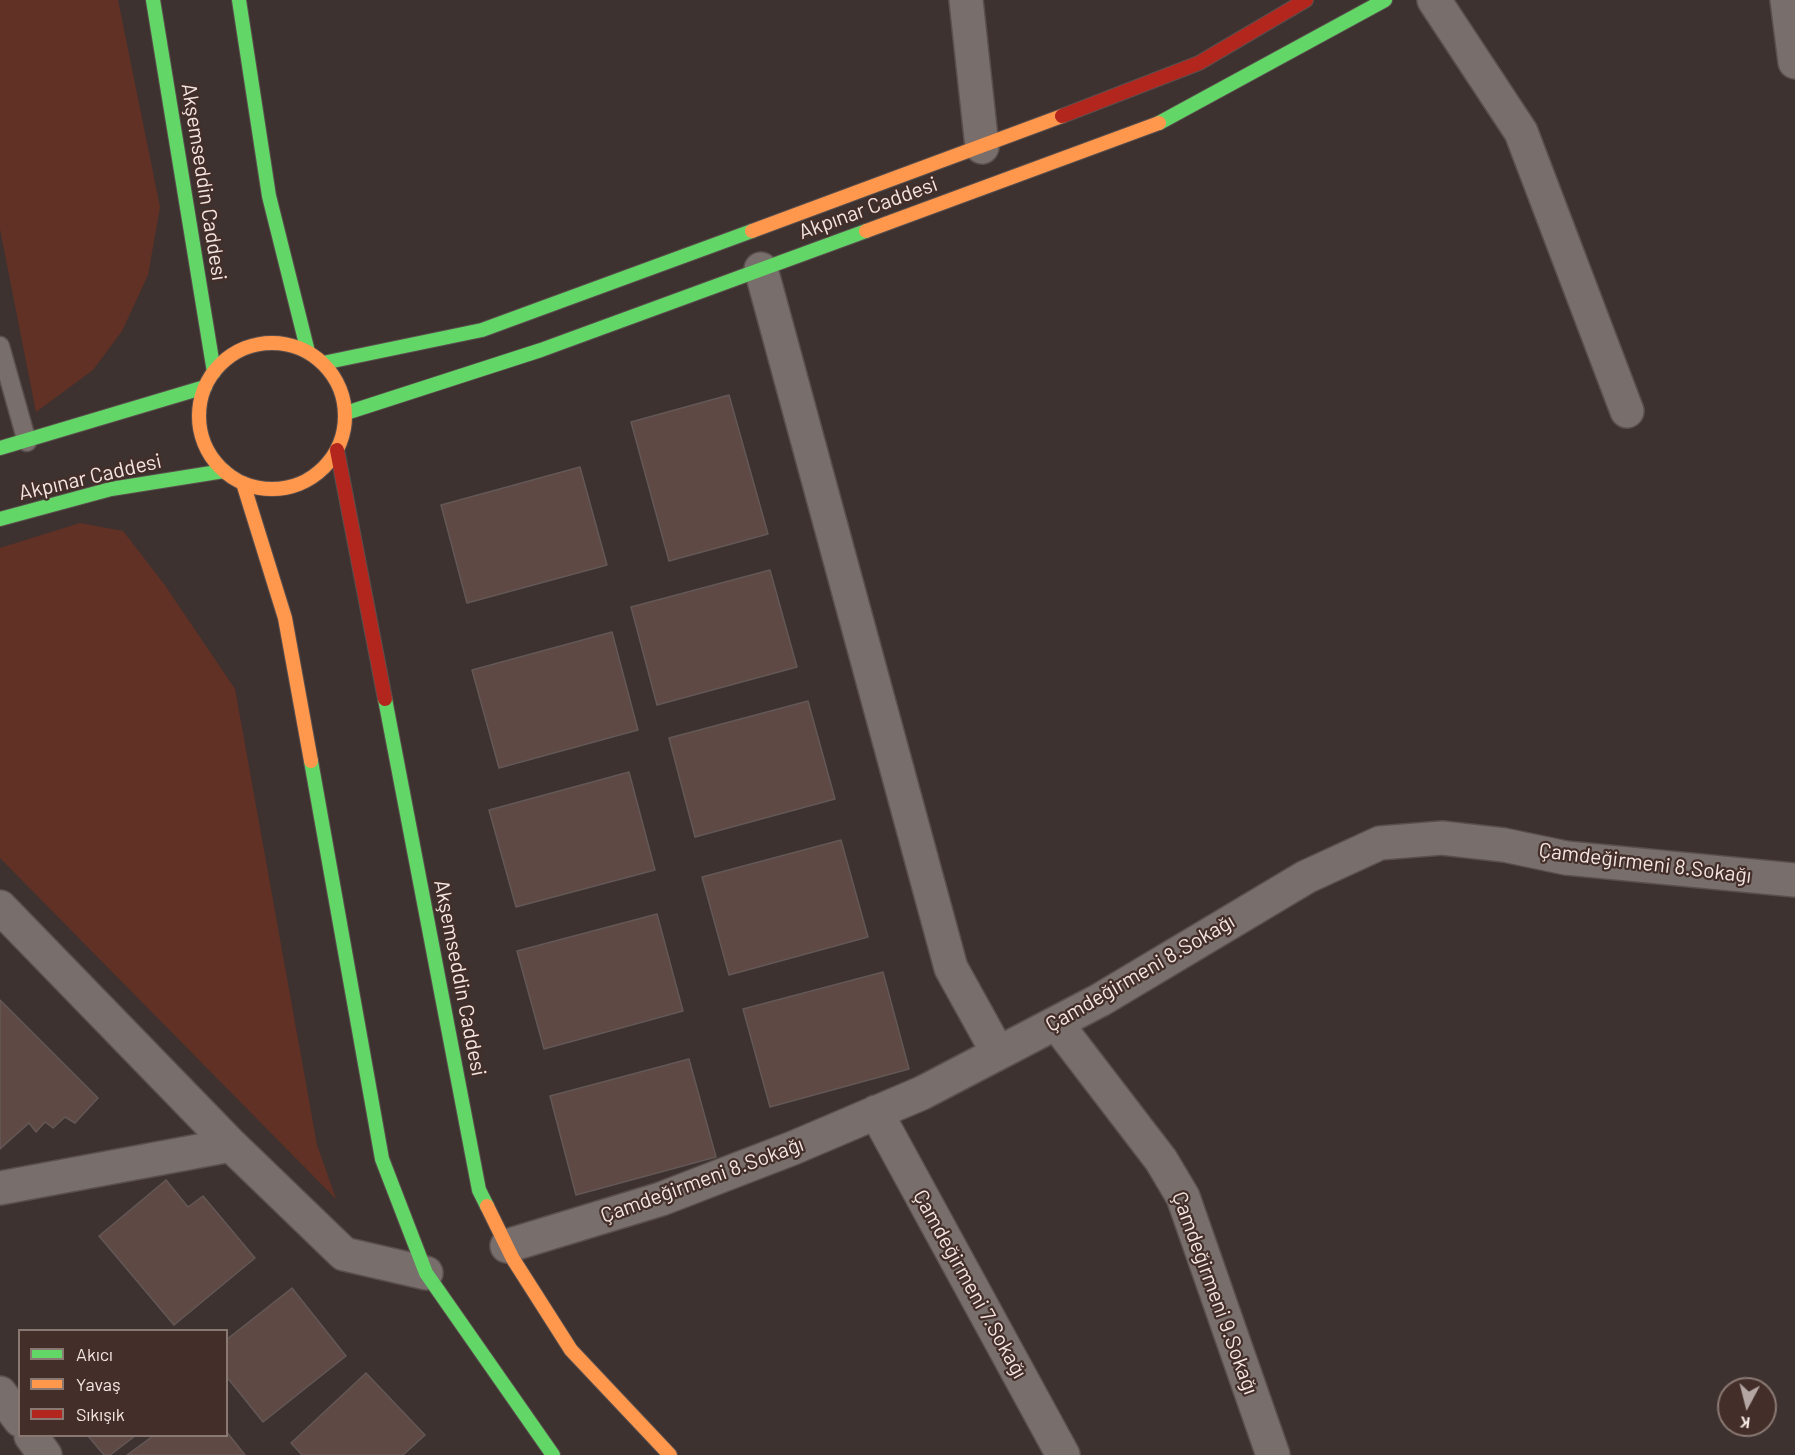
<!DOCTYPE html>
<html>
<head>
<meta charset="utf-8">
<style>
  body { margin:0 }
  #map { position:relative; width:1795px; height:1455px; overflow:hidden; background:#3d322f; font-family:Barlow,sans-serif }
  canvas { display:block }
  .legend { position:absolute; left:18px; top:1329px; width:210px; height:108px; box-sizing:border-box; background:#432e29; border:2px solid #8a7873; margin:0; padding:8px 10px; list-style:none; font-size:18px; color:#f4e6e2 }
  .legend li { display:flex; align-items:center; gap:12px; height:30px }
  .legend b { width:30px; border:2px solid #8a7873 }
  .north { position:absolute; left:1717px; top:1377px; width:60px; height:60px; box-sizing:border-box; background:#432e29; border:2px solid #8a7873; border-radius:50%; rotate:187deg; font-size:16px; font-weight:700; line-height:24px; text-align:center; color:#f4e6e2 }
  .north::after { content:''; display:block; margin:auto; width:21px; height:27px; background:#b4a7a3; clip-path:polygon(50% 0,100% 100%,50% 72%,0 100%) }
</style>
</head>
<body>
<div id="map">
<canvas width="1795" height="1455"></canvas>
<ul class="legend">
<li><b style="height:8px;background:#63d668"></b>Akıcı</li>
<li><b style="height:8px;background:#ff974d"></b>Yavaş</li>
<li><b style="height:8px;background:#b3261e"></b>Sıkışık</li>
</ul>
<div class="north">K</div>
</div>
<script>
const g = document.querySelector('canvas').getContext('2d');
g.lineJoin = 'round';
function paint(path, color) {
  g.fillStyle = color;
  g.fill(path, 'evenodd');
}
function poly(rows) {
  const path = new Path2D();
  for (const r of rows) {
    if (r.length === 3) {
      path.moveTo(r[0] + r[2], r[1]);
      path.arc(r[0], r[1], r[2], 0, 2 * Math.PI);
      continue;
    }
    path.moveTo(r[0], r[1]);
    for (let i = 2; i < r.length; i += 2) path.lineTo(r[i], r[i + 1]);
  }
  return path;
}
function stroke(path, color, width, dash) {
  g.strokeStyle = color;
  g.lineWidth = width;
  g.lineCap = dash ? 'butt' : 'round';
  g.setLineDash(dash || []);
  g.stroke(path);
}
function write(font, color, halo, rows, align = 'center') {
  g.font = font + ' Barlow,sans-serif';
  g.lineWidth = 4.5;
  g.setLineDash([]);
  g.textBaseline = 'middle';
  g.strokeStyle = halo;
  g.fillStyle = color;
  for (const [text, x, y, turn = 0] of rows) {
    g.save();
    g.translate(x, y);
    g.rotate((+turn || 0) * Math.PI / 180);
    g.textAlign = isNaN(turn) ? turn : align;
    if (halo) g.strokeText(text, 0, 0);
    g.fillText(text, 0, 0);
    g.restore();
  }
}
paint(poly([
  [0,0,118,0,160,207,148,275,122,331,93,370,36,412,0,229],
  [80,523,123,531,164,584,235,689,317,1145,336,1199,0,858,0,548]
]), '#623126');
const building = poly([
  [729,395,768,534,669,561,631,422,729,395],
  [580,467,607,565,467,603,441,505,580,467],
  [770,570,797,667,657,705,631,607,770,570],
  [612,632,638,730,499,768,472,670,612,632],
  [808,701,835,799,695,837,669,738,808,701],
  [629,772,655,870,516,907,489,810,629,772],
  [841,840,868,937,729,975,702,877,841,840],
  [657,914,683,1011,544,1049,517,951,657,914],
  [883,972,909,1069,770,1107,743,1009,883,972],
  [0,1000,98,1098,75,1123,65,1117,53,1128,45,1122,36,1132,29,1123,0,1149,0,1000],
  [689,1059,716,1157,576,1195,550,1096,689,1059],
  [166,1180,188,1207,203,1196,255,1258,174,1325,99,1236,166,1180],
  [292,1288,346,1356,263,1422,226,1376,226,1340,292,1288],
  [366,1373,425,1435,403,1455,302,1455,291,1443,366,1373],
  [226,1431,245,1455,127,1455,153,1436,226,1436,226,1431],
  [88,1436,135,1436,110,1455,104,1455,88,1436]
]);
paint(building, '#5e4945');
stroke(building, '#635856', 1.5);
const lane = poly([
  [0,346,27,442]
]);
const street = poly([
  [966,0,982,147],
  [1434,0,1521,132,1627,411],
  [1787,0,1795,62],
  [761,269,951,968,998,1053],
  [0,907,231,1145,344,1254,426,1273],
  [1056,1023,1161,1160,1183,1197,1273,1455],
  [876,1112,1063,1455],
  [0,1188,231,1145],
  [507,1246,661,1199,793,1148,922,1093,1100,1000,1306,877,1380,843,1442,838,1504,845,1566,858,1795,880],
  [0,1393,20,1420],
  [31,1436,45,1455]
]);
const fast = poly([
  [153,0,214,372],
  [239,0,269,196,308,352],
  [1159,123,1385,0],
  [323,363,482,330,752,231],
  [346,413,541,350,866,231],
  [0,448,205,387],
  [0,519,111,489,224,471],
  [385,699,479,1190,487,1206],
  [311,761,382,1159,426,1273,553,1455]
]);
const slow = poly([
  [752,231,1062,116],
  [866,231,1159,123],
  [272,416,73],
  [243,483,285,618,311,761],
  [487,1206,513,1259,571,1350,670,1455]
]);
const jam = poly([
  [1062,116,1199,63,1306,0],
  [337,450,385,699]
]);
stroke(lane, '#5a4f4d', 21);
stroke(street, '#5a4f4d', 36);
stroke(fast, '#5a4f4d', 16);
stroke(slow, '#5a4f4d', 16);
stroke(jam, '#5a4f4d', 16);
stroke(lane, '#786e6b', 18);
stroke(street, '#786e6b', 33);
stroke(fast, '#63d668', 14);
stroke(slow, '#ff974d', 14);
stroke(jam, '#b3261e', 14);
write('21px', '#f4e6e2', '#432e29', [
  ["Akşemseddin Caddesi",204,182,81],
  ["Akpınar Caddesi",868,208,-20],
  ["Akpınar Caddesi",90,477,-13],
  ["Çamdeğirmeni 8.Sokağı",1645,863,7],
  ["Çamdeğirmeni 8.Sokağı",1140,973,-30],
  ["Akşemseddin Caddesi",460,978,79],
  ["Çamdeğirmeni 8.Sokağı",702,1180,-20],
  ["Çamdeğirmeni 7.Sokağı",970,1284,61],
  ["Çamdeğirmeni 9.Sokağı",1215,1293,70]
]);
</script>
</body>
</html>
